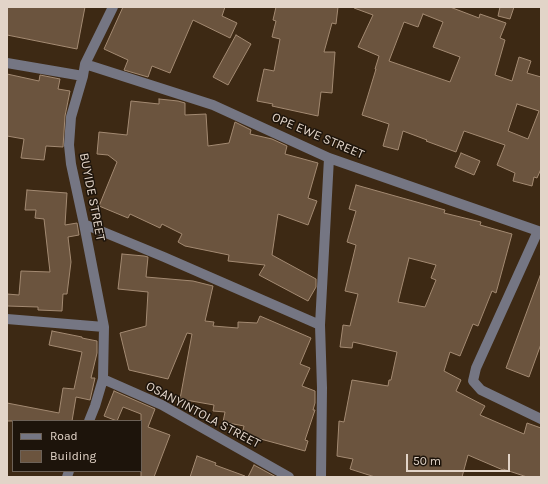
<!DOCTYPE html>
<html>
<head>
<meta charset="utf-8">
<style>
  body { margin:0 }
  #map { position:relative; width:548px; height:484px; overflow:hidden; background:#3d2914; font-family:Karla,sans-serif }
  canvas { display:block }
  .frame { position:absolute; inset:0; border:8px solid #e2d4c8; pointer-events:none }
  .legend { position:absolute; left:12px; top:420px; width:130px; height:52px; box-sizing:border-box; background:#1d140b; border:1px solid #6c6157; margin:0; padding:5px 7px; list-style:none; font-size:12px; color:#e2d4c8 }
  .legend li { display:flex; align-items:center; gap:8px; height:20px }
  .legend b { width:20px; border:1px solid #6c6157 }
  .scale { position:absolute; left:406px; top:454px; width:104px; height:18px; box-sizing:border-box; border:2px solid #e2d4c8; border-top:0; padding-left:5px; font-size:12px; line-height:14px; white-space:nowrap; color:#e2d4c8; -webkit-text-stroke:3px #1d140b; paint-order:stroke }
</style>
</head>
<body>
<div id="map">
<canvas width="548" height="484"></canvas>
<div class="frame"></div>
<ul class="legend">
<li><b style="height:5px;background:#757683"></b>Road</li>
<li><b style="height:11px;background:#6b543e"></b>Building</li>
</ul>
<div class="scale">50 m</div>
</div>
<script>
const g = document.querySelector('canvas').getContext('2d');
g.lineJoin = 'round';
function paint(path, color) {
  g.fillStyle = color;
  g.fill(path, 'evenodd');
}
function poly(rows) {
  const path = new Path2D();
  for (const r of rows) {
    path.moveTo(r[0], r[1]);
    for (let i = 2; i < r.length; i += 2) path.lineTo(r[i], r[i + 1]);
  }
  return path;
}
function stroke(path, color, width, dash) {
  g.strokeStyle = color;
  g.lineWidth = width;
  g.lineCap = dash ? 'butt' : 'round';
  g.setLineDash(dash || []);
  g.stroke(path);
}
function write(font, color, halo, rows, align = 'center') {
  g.font = font + ' Karla,sans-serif';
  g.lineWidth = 3;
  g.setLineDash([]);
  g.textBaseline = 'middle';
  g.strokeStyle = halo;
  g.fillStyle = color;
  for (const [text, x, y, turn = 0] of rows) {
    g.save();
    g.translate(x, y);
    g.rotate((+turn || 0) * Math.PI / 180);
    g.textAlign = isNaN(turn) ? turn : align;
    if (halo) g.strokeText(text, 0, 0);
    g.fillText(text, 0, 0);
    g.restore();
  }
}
const building = poly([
  [7,7,85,7,77,49,7,35,7,7],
  [123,7,225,7,222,16,237,23,230,38,193,20,170,73,152,66,148,77,124,70,128,60,104,49,123,7],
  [276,7,338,7,336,24,332,23,324,52,335,52,332,93,321,92,318,116,272,106,273,104,257,101,264,69,274,71,280,39,272,37,276,21,273,20,276,7],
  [354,7,450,7,479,18,480,14,506,23,500,38,505,40,495,75,512,81,519,57,531,61,527,73,541,77,541,169,537,178,534,177,532,186,513,181,515,173,497,165,505,145,464,131,456,152,426,141,427,140,403,131,398,150,383,146,389,124,362,115,376,69,375,69,379,56,358,47,373,15,354,8,354,7],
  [423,14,443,22,433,47,460,57,450,82,389,61,404,22,418,27,423,14],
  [517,104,539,111,528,139,508,131,517,104],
  [500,7,514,7,510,19,498,16,500,7],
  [236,35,251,44,228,85,213,77,236,35],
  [7,74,39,81,40,75,60,79,58,89,70,91,65,116,63,147,46,146,44,160,21,158,24,139,7,136,7,74],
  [159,99,178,101,185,103,185,115,206,114,208,146,229,143,235,122,251,130,250,134,272,139,287,146,285,154,318,163,308,198,317,201,308,225,278,214,272,255,316,279,316,287,308,301,259,275,265,265,228,261,229,255,185,246,178,242,182,234,162,224,160,228,130,214,128,218,99,206,117,162,108,155,97,154,99,132,127,135,131,101,159,104,159,99],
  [461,153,480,161,474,175,455,167,461,153],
  [356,185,445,210,444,213,481,222,480,225,512,234,496,293,492,291,478,326,473,324,460,356,450,352,444,371,461,380,456,391,485,406,480,415,524,434,527,423,541,428,541,477,527,477,503,469,503,470,468,455,462,477,375,477,350,469,353,459,337,456,339,421,344,422,352,380,388,386,389,380,391,380,397,352,353,342,352,348,340,347,343,325,350,326,358,294,345,291,356,245,347,242,356,211,349,209,356,185],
  [409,258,436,265,431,278,436,280,425,307,398,302,409,258],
  [27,190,67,193,65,225,77,223,79,235,68,237,71,262,67,294,63,294,62,311,38,310,38,307,7,306,7,294,19,295,21,271,50,272,44,219,35,218,36,210,25,210,27,190],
  [122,254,144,256,148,257,146,277,193,281,213,286,205,321,214,322,213,326,238,328,238,322,257,323,260,316,311,338,300,364,310,368,302,386,315,391,315,403,313,410,315,410,305,440,308,441,305,451,242,434,244,426,223,422,225,412,213,411,214,405,180,399,192,334,187,333,168,379,129,370,120,333,146,326,148,292,118,289,122,254],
  [540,276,541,277,541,344,529,377,506,368,540,276],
  [52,331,82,337,82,338,97,341,97,353,91,378,95,378,90,400,76,397,72,421,7,421,7,403,59,413,63,388,74,389,82,352,49,345,52,331],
  [114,391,155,409,148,427,170,435,154,477,141,477,141,414,123,407,117,421,104,416,114,391],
  [197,456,216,463,215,465,245,476,245,477,190,477,197,456],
  [254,465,276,477,248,477,254,465]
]);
paint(building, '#6b543e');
stroke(building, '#a38a72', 1);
stroke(poly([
  [7,63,83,76],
  [85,64,213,105,329,158,541,232],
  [84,224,164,257,320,325],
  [538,231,476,368,473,381,481,390,541,419],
  [7,319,104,327],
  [103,379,162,405,289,477],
  [89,421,95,406,103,379,104,327,84,224,71,164,69,145,71,117,83,76,85,64,113,7],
  [67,477,69,471],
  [321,477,322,388,320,325,329,158]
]), '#757683', 10);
write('13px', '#e2d4c8', '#1d140b', [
  ["OPE EWE STREET",318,136,23],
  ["BUYIDE STREET",92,197,79],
  ["OSANYINTOLA STREET",203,415,28]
]);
</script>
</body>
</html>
